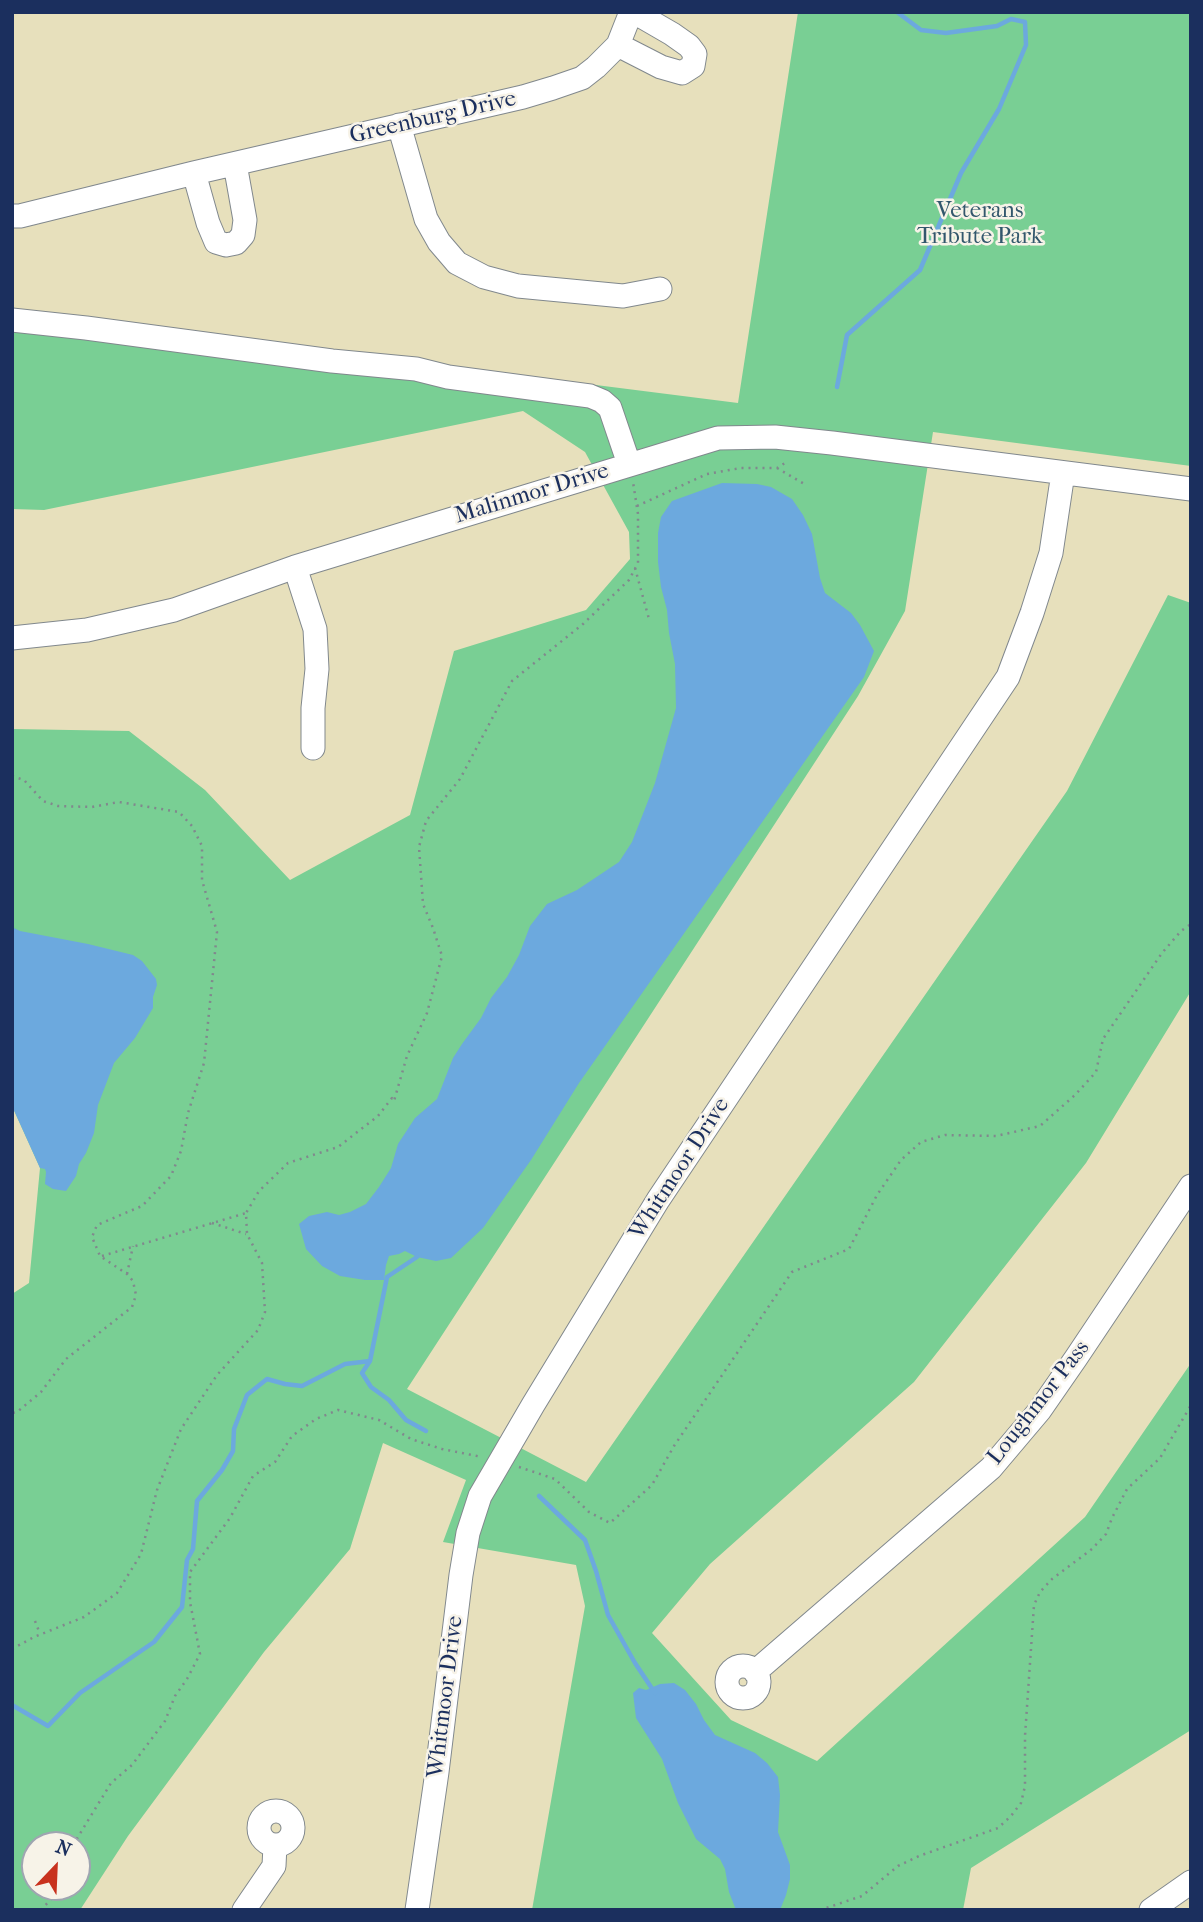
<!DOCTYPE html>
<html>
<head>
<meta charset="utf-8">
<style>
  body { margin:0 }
  #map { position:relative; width:1203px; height:1922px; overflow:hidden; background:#e7e0bc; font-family:"IM FELL French Canon",serif }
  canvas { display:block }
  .frame { position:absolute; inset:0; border:14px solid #1b2f5e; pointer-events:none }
  .north { position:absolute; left:21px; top:1831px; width:70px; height:70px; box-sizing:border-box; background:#f7f3e8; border:2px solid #9fa5b1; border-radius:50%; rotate:23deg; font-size:19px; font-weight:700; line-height:28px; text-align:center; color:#1b2f5e }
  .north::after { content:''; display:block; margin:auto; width:24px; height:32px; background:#c8321e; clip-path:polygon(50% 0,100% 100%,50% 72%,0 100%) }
</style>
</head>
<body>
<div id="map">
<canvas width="1203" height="1922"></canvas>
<div class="frame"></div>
<div class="north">N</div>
</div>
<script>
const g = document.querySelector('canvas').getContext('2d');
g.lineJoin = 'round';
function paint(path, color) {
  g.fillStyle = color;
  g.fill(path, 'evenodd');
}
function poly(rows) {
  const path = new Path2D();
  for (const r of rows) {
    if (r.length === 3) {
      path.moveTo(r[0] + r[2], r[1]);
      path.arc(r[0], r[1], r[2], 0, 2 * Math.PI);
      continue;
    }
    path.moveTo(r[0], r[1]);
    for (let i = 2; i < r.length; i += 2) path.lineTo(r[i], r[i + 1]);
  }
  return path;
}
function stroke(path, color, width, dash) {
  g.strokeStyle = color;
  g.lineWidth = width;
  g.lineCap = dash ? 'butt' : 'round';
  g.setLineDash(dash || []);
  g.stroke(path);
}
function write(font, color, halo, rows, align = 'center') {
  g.font = font + ' "IM FELL French Canon",serif';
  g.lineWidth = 5;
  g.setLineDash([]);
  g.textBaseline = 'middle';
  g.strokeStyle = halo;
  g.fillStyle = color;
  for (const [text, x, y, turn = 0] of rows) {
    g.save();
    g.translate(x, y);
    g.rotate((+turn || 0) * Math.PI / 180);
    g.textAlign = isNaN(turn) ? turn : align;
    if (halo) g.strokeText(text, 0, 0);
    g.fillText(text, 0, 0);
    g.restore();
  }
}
paint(poly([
  [798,12,1191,12,1191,466,933,432,905,611,858,696,407,1389,586,1482,1067,791,1168,595,1191,603,1191,991,1086,1163,914,1382,710,1564,652,1633,731,1720,817,1761,1085,1517,1191,1363,1191,1730,971,1868,963,1910,532,1910,585,1606,576,1565,443,1542,466,1480,383,1443,350,1549,264,1652,128,1836,80,1910,12,1910,12,1294,29,1283,40,1168,12,1106,12,729,129,731,205,790,290,880,410,815,454,651,586,610,630,559,629,532,585,452,523,411,44,510,12,509,12,311,738,403],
  [35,1845,77,1845,77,1887,35,1887]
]), '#79cf94');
paint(poly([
  [722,483,757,484,771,487,792,499,803,515,812,534,820,578,825,593,851,613,860,625,874,651,864,677,579,1083,531,1160,483,1228,451,1258,436,1261,417,1257,405,1251,399,1254,389,1256,386,1265,384,1280,365,1280,340,1276,322,1266,306,1249,299,1224,309,1216,327,1212,339,1215,350,1212,366,1204,379,1187,391,1168,398,1144,415,1118,437,1099,453,1058,462,1044,481,1018,491,998,507,977,519,955,530,926,547,904,577,890,619,862,632,842,655,783,676,708,675,664,669,633,667,610,661,587,658,562,658,533,661,517,672,501],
  [12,927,20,931,88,944,133,955,142,961,156,979,157,985,153,997,153,1008,135,1038,114,1063,98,1105,94,1133,86,1153,79,1164,76,1176,66,1191,53,1189,45,1184,46,1172,45,1169,40,1168,12,1106],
  [674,1683,685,1690,696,1704,704,1720,715,1735,755,1753,767,1763,778,1777,780,1795,778,1832,790,1865,790,1879,786,1895,780,1910,736,1910,729,1892,725,1869,720,1859,696,1839,678,1803,662,1759,636,1718,633,1693,639,1688,646,1690,660,1684]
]), '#6ca9de');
stroke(poly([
  [837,387,847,335,920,270,961,173,999,109,1026,45,1025,22,1011,19,997,26,946,33,921,30,897,12],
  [417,1257,387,1277,370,1361,362,1373,371,1387,389,1400,406,1420,426,1431],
  [539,1496,585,1540,596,1571,608,1615,635,1663,655,1693],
  [12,1705,48,1726,80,1693,154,1642,182,1607,187,1560,193,1549,197,1501,222,1470,233,1451,234,1429,247,1395,267,1379,285,1384,302,1386,345,1364,370,1361]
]), '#6ca9de', 4.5);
const minor = poly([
  [618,45,661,67,682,73,693,66,695,54,689,46,672,34,634,12],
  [399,125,426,219,439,242,457,263,484,277,518,286,623,296,660,289],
  [194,173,208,223,216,242,226,245,236,243,243,235,245,220,235,164],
  [12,216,20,216,194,173,523,97,553,88,582,78,596,67,618,45,631,12],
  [12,320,86,328,332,361,416,369,448,377,590,396,602,401,610,408,629,464],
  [295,567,315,629,317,669,313,708,313,748],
  [12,638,87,630,174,610,295,567,718,438,775,437,832,443,1191,489],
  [743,1682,16],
  [755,1672,991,1468,1040,1410,1076,1358,1191,1186],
  [276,1828,17],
  [244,1910,274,1866,275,1845],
  [417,1910,437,1772,461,1575,468,1533,480,1496,533,1405,658,1200,1008,677,1032,613,1051,553,1063,473],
  [1151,1910,1191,1882]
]);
stroke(minor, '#81888d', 25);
stroke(poly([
  [777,468,806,485],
  [637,506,707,474,741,468,777,468,785,463],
  [635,568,649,619],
  [12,776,24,780,43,801,58,806,92,807,119,802,179,812,192,826,202,846,202,880,217,932,204,1063,188,1113,181,1151,171,1176,142,1206,97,1225,92,1237,100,1256,127,1274,133,1281,136,1295,132,1307,66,1359,41,1392,17,1412,12,1413],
  [212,1223,246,1234],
  [102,1256,246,1213],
  [127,1274,133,1246],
  [519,1467,555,1479,589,1512,610,1523,652,1485,674,1446,792,1272,849,1249,877,1195,901,1160,921,1142,945,1135,996,1136,1040,1126,1075,1095,1096,1072,1103,1039,1162,953,1181,931,1191,924],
  [35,1621,40,1634],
  [12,1649,34,1637,84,1617,117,1593,141,1554,157,1490,181,1429,217,1375,258,1330,265,1312,262,1263,247,1234,246,1213,259,1191,288,1163,338,1147,378,1116,392,1098,394,1101,407,1056,427,1013,442,956,433,928,423,904,419,847,426,821,460,779,512,681,583,624,629,580,638,563,638,514,633,482],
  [73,1845,111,1783,132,1765,165,1721,175,1696,187,1679,200,1654,190,1602,190,1572,230,1518,253,1476,275,1462,292,1436,316,1419,338,1410,379,1420,411,1439,442,1449,482,1457],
  [41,1910,62,1887],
  [820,1910,862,1896,898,1866,919,1856,998,1828,1011,1816,1021,1803,1025,1786,1025,1736,1034,1605,1040,1592,1052,1579,1092,1549,1106,1534,1112,1518,1127,1489,1160,1458,1191,1405]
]), '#81888d', 2.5, [2, 5]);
stroke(minor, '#fff', 23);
write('23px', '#1b2f5e', '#f7f3e8', [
  ["Greenburg Drive",433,118,-13],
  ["Malinmor Drive",532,494,-17],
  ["Whitmoor Drive",680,1169,-57],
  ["Loughmor Pass",1039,1403,-52],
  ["Whitmoor Drive",446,1697,-83]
]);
write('23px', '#32576c', '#f7f3e8', [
  ["Veterans",980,211],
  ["Tribute Park",980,237]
]);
</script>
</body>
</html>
